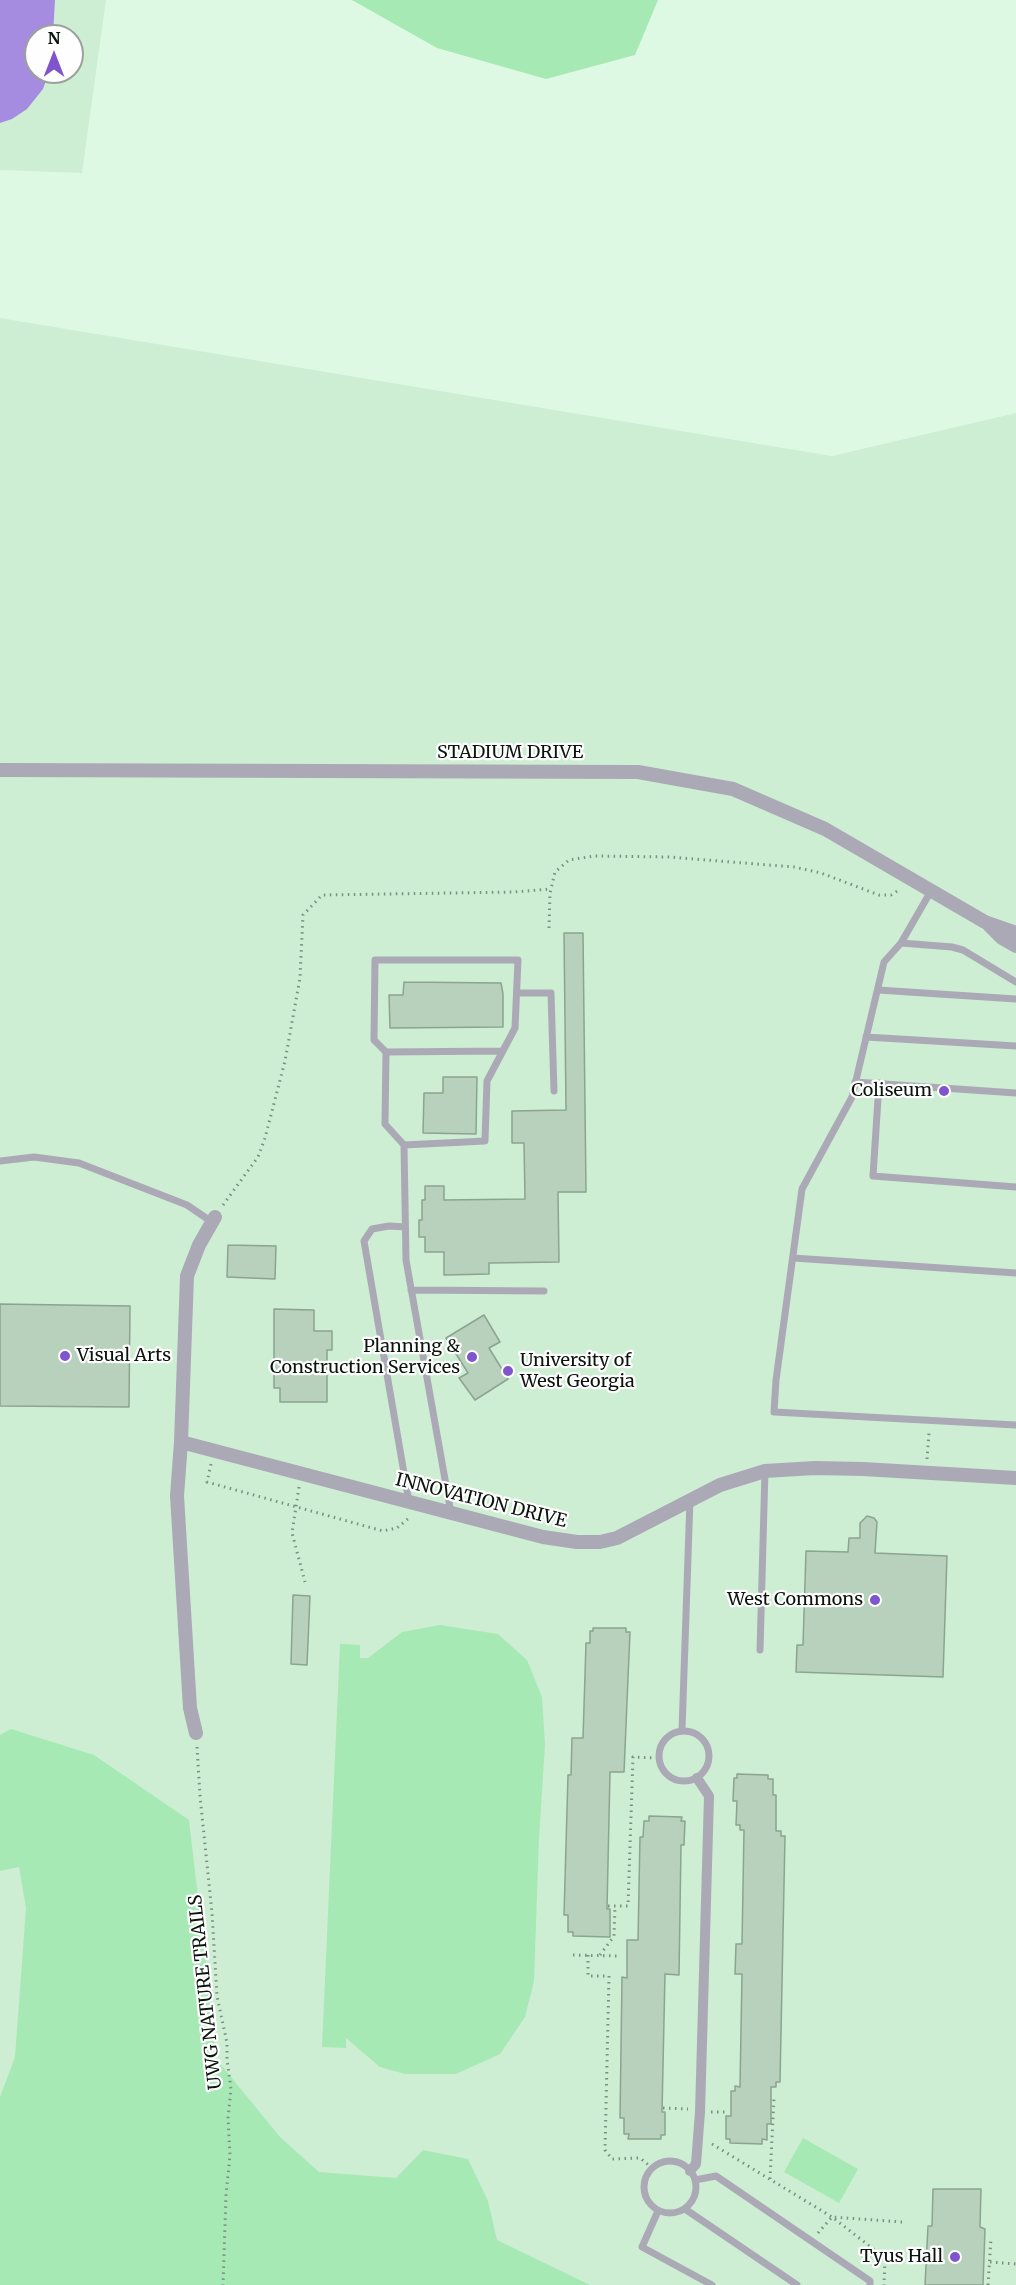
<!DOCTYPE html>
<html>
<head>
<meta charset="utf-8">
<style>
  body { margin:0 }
  #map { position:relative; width:1016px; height:2285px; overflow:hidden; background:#def9e3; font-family:Merriweather,serif }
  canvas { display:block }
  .north { position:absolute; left:24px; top:24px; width:60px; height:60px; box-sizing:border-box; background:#fefefe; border:2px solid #9ca09d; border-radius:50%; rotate:0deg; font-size:16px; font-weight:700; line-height:24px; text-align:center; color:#0a130c }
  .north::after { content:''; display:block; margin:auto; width:21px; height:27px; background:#7f54cd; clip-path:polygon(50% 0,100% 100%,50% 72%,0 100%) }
</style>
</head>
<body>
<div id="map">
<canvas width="1016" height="2285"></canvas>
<div class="north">N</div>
</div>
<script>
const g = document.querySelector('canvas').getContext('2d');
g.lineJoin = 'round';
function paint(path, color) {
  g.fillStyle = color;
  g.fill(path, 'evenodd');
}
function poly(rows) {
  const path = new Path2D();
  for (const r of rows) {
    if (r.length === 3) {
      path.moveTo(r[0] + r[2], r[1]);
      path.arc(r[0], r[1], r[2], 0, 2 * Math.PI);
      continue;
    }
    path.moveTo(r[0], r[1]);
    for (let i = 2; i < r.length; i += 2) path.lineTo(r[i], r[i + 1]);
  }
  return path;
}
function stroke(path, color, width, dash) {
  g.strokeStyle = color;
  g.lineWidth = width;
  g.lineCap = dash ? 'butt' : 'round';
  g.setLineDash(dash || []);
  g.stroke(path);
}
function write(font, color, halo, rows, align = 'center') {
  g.font = font + ' Merriweather,serif';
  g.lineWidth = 4.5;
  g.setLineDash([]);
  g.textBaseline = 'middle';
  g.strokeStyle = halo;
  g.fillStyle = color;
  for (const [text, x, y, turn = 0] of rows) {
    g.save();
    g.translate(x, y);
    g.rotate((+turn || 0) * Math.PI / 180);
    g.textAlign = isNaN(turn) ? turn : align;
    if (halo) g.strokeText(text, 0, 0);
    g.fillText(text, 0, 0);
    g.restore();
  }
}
paint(poly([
  [0,0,106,0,82,173,0,170],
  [36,36,72,36,72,72,36,72],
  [0,318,832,456,1016,413,1016,2285,0,2285]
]), '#cdeed3');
paint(poly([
  [352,0,658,0,635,55,546,79,437,48],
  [440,1625,498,1634,527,1660,542,1697,545,1745,539,1838,534,1981,525,2017,500,2054,456,2074,405,2074,380,2067,346,2038,346,2048,322,2047,340,1644,360,1645,360,1658,368,1658,402,1632],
  [11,1729,94,1755,189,1820,217,2060,280,2137,319,2172,396,2178,423,2150,468,2159,488,2201,497,2240,590,2285,0,2285,0,2097,15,2057,26,1908,19,1867,0,1871,0,1735],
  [803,2138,858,2169,839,2203,784,2172]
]), '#a7e9b5');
paint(poly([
  [0,0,55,0,53,36,36,36,36,72,49,72,43,89,27,109,12,119,0,123]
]), '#a58ce0');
const building = poly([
  [564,933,583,933,586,1192,558,1192,559,1262,489,1263,489,1274,444,1275,444,1252,425,1252,425,1237,419,1237,419,1220,422,1220,422,1200,425,1200,425,1186,444,1186,444,1200,525,1199,524,1143,512,1143,512,1111,566,1110,564,933],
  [404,982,501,983,503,994,503,1027,390,1028,389,995,403,995,404,982],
  [443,1077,477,1077,476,1134,423,1133,424,1093,443,1093,443,1077],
  [228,1245,276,1246,275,1279,227,1277,228,1245],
  [0,1304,130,1306,129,1407,0,1406,0,1304],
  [274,1309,314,1310,314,1331,332,1331,332,1350,327,1350,327,1402,280,1402,280,1388,274,1388,274,1309],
  [484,1315,500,1342,489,1348,508,1379,475,1400,459,1378,468,1373,446,1338,484,1315],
  [867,1516,874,1518,877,1522,875,1553,947,1556,943,1677,796,1672,797,1645,803,1645,806,1551,848,1552,849,1538,860,1538,860,1523,867,1516],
  [293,1595,310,1596,307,1665,291,1664,293,1595],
  [593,1628,626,1628,626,1632,630,1632,624,1772,610,1772,607,1909,610,1909,610,1937,573,1936,573,1932,568,1932,568,1915,564,1915,568,1775,571,1775,572,1738,583,1738,586,1643,590,1643,590,1631,593,1631,593,1628],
  [737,1774,768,1775,768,1779,773,1779,773,1795,776,1795,776,1831,781,1831,781,1836,785,1836,780,2082,776,2082,776,2087,771,2087,771,2124,767,2124,767,2140,762,2139,762,2144,730,2143,730,2139,726,2139,726,2116,731,2116,731,2091,735,2091,735,2086,740,2087,742,1974,735,1974,736,1944,742,1944,744,1830,740,1830,740,1825,736,1825,737,1801,733,1801,734,1778,737,1778,737,1774],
  [649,1816,682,1817,681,1821,685,1821,684,1845,681,1845,679,1975,665,1974,662,2112,665,2112,665,2135,661,2135,661,2139,628,2139,629,2134,624,2134,624,2118,620,2118,622,1977,627,1978,627,1940,638,1940,640,1837,643,1837,644,1821,649,1821,649,1816],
  [933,2189,981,2189,980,2227,985,2229,983,2285,925,2285,928,2226,932,2226,933,2189]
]);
paint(building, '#b7d1bc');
stroke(building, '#8ba490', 1.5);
stroke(poly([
  [549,928,550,893,555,872,569,860,594,856,669,857,794,867,821,873,879,895,891,895,899,890],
  [223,1205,258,1157,265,1138,285,1061,300,978,303,915,322,895,514,892,551,889],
  [927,1459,929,1433],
  [211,1464,207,1482,383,1531,397,1528,409,1518],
  [299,1487,292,1533,305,1582],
  [197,1747,200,1796,212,1913,217,1996,227,2043,227,2059,231,2089,228,2118,230,2155,226,2195,223,2285],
  [608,1906,628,1906,633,1757,659,1758],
  [573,1955,617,1956],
  [588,1955,588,1976,609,1976,605,2150,612,2159,640,2158,652,2168],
  [600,1955,614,1936,615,1906],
  [663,2108,688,2109],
  [711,2112,725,2112],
  [712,2144,832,2217,885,2258,884,2285],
  [770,2179,774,2098],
  [818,2233,832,2217,902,2222],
  [990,2262,1016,2264],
  [988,2285,991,2238]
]), '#7c8f80', 3, [1.5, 4.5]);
stroke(poly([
  [931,891,901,943,884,962,852,1097,802,1189,776,1380,774,1412,1016,1425],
  [901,943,952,947,963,950,1016,982],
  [878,990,1016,999],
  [517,993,551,993,554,1091],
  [866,1037,1016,1046],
  [386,1052,503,1051],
  [855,1082,1016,1093],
  [879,1083,873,1176,1016,1187],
  [404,1145,485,1141,487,1081,515,1028,518,960,375,960,374,1040,386,1052,385,1124,404,1145,406,1260,451,1513],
  [0,1161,34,1157,79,1163,187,1205,212,1222],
  [405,1227,389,1226,372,1229,364,1241,409,1502],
  [793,1258,1016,1273],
  [411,1290,544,1291],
  [760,1650,765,1471],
  [682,1730,690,1499],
  [684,1756,25],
  [670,2187,26],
  [695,2180,716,2176,870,2281,870,2285],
  [685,2209,797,2285],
  [658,2211,642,2247,712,2285]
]), '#aca9b6', 7);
stroke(poly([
  [690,2171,696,2164,700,2112,709,1796,697,1778]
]), '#aca9b6', 10);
stroke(poly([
  [0,770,638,772,733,789,825,829,985,922,1016,933],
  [989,925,1002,938,1016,946],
  [181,1442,543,1537,577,1542,600,1542,617,1538,720,1485,765,1471,815,1468,863,1469,1016,1478],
  [196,1733,190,1708,177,1496,181,1442,187,1276,199,1245,215,1217]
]), '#aca9b6', 14);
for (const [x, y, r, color] of [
  [944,1091,6,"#7f54cd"],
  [65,1356,6,"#7f54cd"],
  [472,1357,6,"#7f54cd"],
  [508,1371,6,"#7f54cd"],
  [875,1600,6,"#7f54cd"],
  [955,2257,6,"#7f54cd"]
]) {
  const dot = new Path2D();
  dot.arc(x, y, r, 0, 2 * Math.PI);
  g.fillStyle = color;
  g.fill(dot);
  stroke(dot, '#fefefe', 2);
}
write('18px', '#0a130c', '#fefefe', [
  ["STADIUM DRIVE",510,753],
  ["INNOVATION DRIVE",481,1501,14],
  ["UWG NATURE TRAILS",206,1992,-96]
]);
write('18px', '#0a130c', '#fefefe', [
  ["Coliseum",932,1091],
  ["Planning &",460,1347],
  ["Construction Services",460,1368],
  ["Visual Arts",77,1356,"left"],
  ["University of",520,1361,"left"],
  ["West Georgia",520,1382,"left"],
  ["West Commons",863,1600],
  ["Tyus Hall",943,2257]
], 'right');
</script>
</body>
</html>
